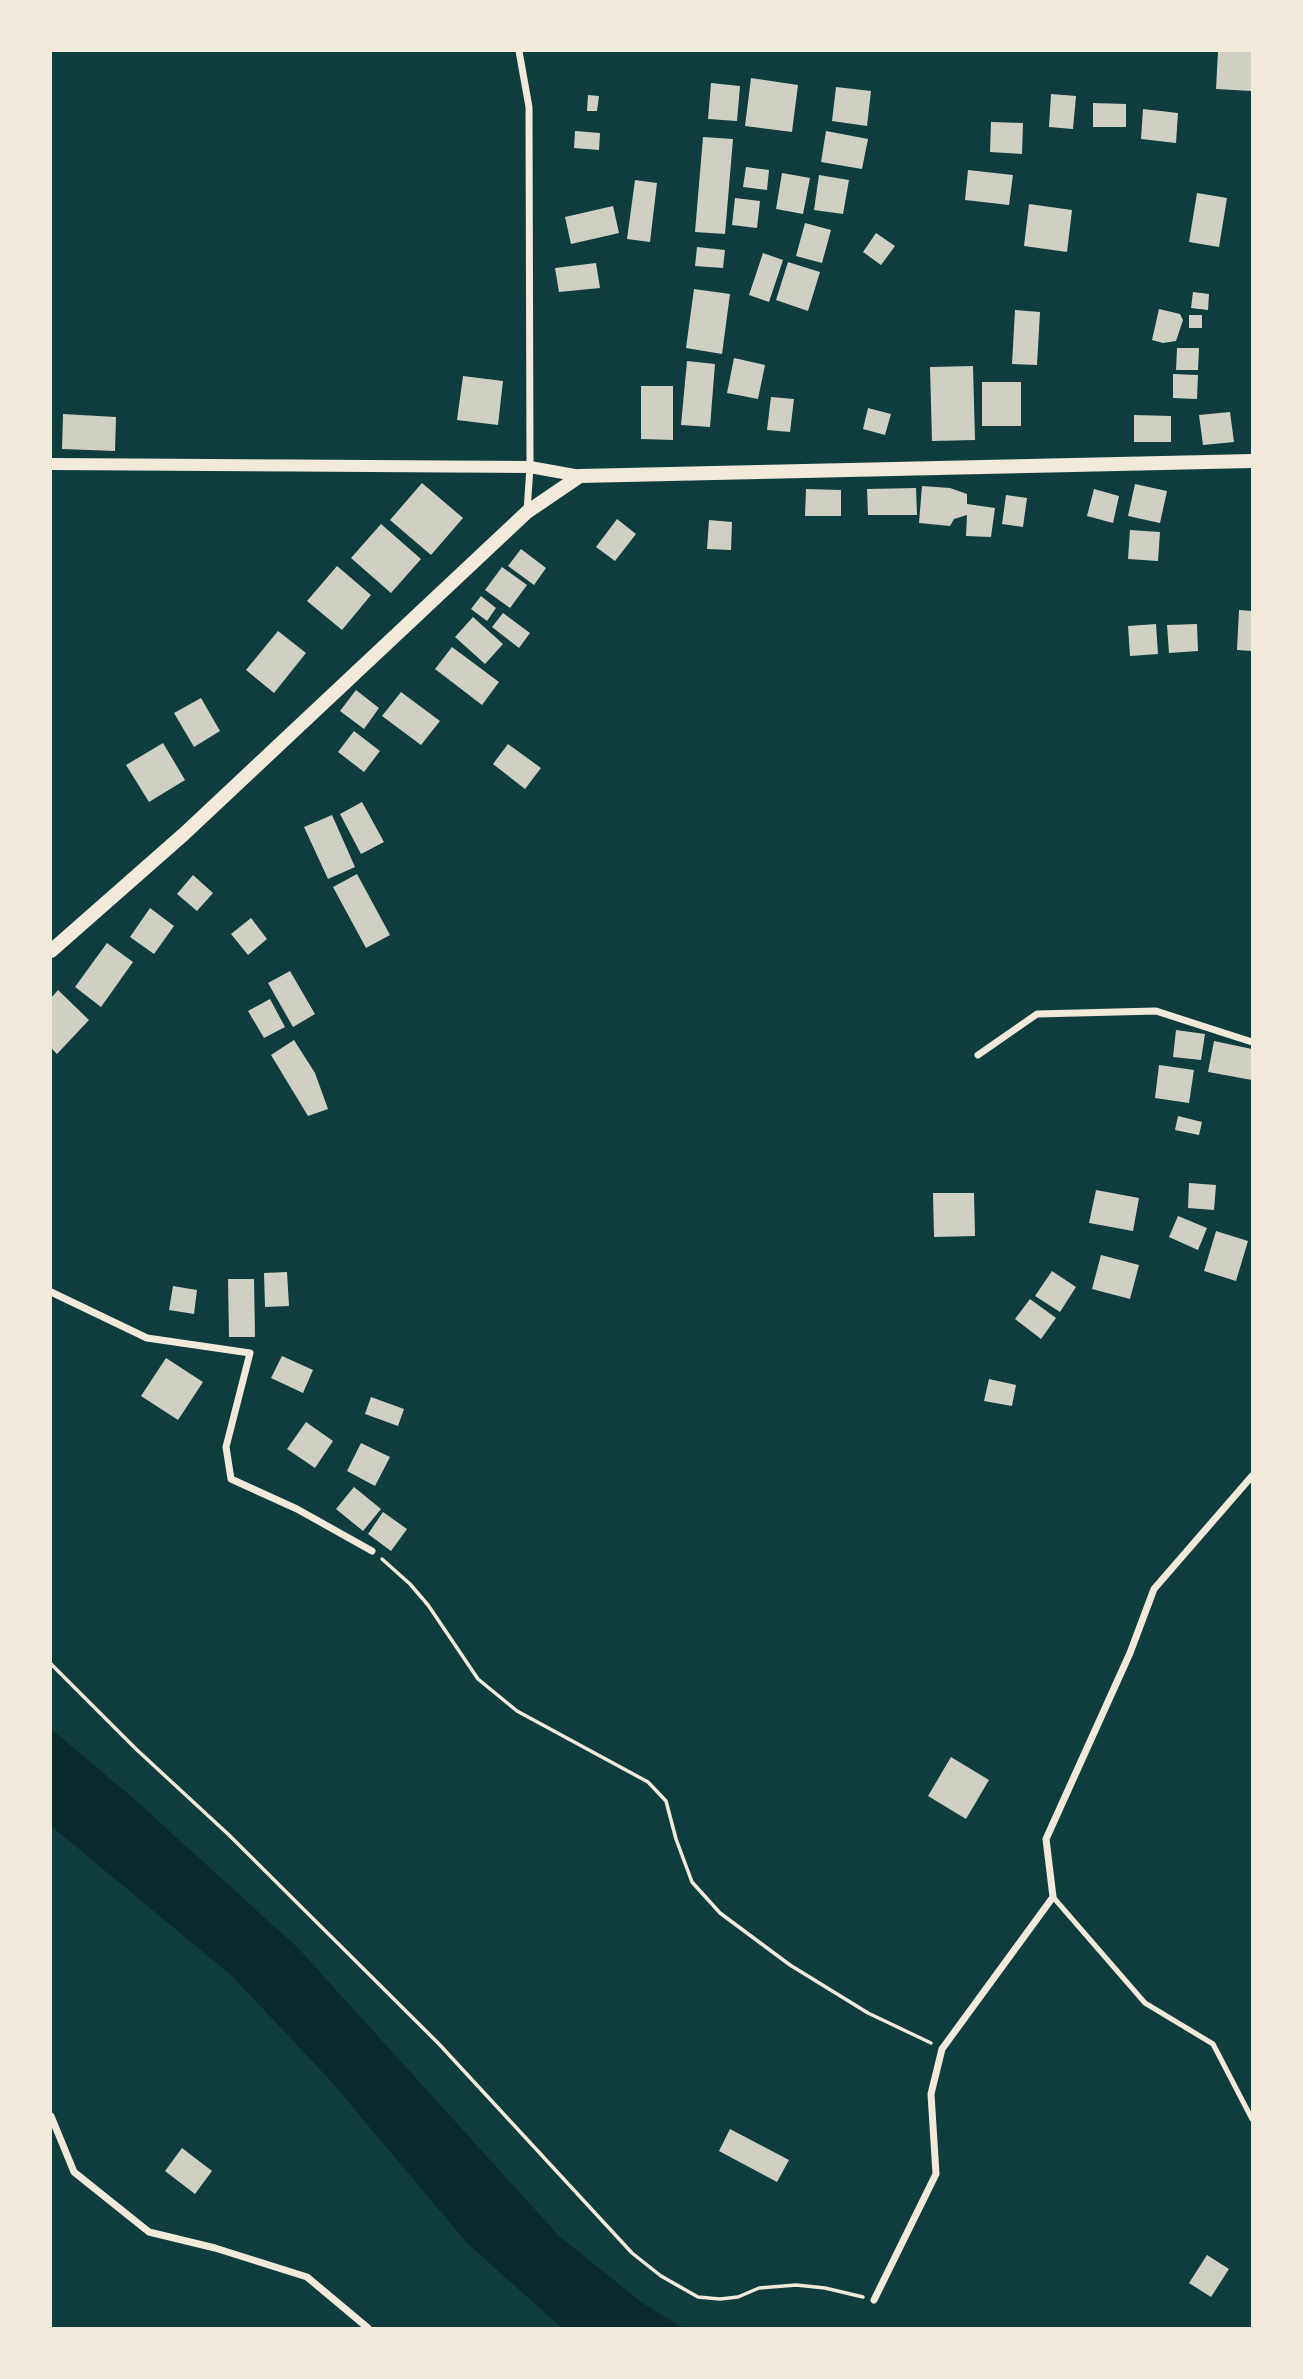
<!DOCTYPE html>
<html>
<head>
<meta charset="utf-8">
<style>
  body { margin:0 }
  #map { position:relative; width:1303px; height:2379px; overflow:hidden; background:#0f3d3e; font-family:"Source Sans 3",sans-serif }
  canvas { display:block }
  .frame { position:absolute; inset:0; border:52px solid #f1e9da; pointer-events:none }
</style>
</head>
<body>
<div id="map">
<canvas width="1303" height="2379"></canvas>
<div class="frame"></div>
</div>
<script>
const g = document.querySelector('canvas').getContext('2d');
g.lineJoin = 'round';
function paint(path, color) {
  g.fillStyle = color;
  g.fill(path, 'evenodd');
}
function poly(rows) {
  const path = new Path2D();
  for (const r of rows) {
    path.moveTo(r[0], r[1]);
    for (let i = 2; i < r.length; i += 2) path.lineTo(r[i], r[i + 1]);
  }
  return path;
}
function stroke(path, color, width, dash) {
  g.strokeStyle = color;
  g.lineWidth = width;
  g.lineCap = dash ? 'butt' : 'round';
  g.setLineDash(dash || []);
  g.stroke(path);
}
paint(poly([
  [51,1729,133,1798,298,1948,559,2236,641,2302,683,2328,562,2328,467,2243,329,2079,231,1975,51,1826]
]), '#0a2a2b');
paint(poly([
  [1218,51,1252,51,1252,91,1216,89],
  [751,78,798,85,792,132,745,126],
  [711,83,740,86,737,121,708,119],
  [836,87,871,91,867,126,832,121],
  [1051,94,1076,96,1073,129,1049,127],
  [588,95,599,96,597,111,587,111],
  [1093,103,1126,104,1126,127,1093,127],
  [1143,109,1178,113,1176,143,1141,139],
  [991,122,1023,123,1022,154,990,152],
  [575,131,600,133,599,150,574,148],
  [826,131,868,139,862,169,821,162],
  [703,137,733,139,725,234,695,232],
  [746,167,769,170,767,190,743,187],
  [968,170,1013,175,1009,205,965,200],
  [782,173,810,178,803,214,776,209],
  [819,175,849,180,843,214,814,210],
  [635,180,657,183,650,242,627,239],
  [1197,193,1227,198,1219,247,1189,242],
  [735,198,760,201,757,228,732,225],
  [1029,204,1072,210,1067,252,1024,246],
  [613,206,619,233,571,244,565,217],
  [805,223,831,230,822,263,796,256],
  [876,233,895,246,881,265,863,252],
  [697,247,725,250,723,268,695,266],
  [763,253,783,260,769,302,749,295],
  [788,262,820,272,808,311,776,300],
  [596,263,600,288,559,292,555,268],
  [694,289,730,294,722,354,686,348],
  [1193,292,1209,294,1208,310,1191,308],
  [1159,309,1180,314,1183,320,1176,341,1163,343,1152,340],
  [1015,310,1040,312,1037,365,1012,364],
  [1189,315,1202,315,1202,328,1189,328],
  [1177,348,1199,348,1198,370,1176,370],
  [734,358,765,365,758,399,727,393],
  [687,361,715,364,710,427,681,425],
  [973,366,975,440,932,441,930,367],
  [1173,374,1198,375,1197,399,1173,398],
  [463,376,503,381,498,425,457,420],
  [982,382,1021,382,1021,426,982,426],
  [641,386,673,386,673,440,641,439],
  [771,397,794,399,790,432,767,430],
  [868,408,891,414,885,435,863,429],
  [1230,412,1234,442,1203,445,1199,415],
  [63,414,116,417,115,451,62,449],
  [1134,415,1171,416,1171,442,1134,442],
  [422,483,463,518,431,555,390,520],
  [1135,484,1167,491,1160,523,1128,516],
  [922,486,950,488,967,494,967,504,995,508,991,537,966,536,967,515,954,519,950,526,919,523],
  [916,488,917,515,868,515,867,489],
  [806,489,841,490,841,516,805,516],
  [1094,489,1119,496,1113,523,1087,516],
  [1006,495,1027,498,1023,527,1002,524],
  [617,519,636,534,615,561,596,547],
  [709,520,732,522,731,550,707,549],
  [381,524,421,559,391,593,351,558],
  [1130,530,1160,532,1158,561,1128,559],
  [521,549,546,568,534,585,508,566],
  [337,566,371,595,342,630,307,601],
  [502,567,527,585,510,608,485,590],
  [481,596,496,608,487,621,471,609],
  [1239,610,1252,611,1252,651,1237,650],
  [503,613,530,633,519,648,492,627],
  [473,617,503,644,485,664,455,637],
  [1156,624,1158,654,1130,656,1128,626],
  [1197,624,1198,651,1169,653,1167,625],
  [278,631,306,653,274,693,246,670],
  [452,647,499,682,482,705,435,669],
  [356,690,379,708,364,729,340,711],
  [401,692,440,721,421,745,382,716],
  [201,698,220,731,194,747,174,713],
  [354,731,380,751,364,772,338,752],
  [163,743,185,780,149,802,126,765],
  [508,744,541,768,525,789,493,764],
  [362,802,384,842,361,854,340,814],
  [332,815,355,867,328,879,304,827],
  [357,874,390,935,366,948,333,887],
  [193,875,213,893,197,911,177,894],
  [150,908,174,926,154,954,130,937],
  [251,918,267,939,248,955,231,934],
  [107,943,133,962,101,1007,75,987],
  [290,971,315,1014,293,1027,268,983],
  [58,990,89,1020,57,1054,51,1048,51,998],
  [270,999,285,1027,264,1038,248,1011],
  [1176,1030,1205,1034,1201,1060,1173,1057],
  [294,1040,315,1073,328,1109,308,1116,271,1055],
  [1214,1041,1252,1049,1252,1080,1208,1072],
  [1159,1065,1194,1070,1189,1103,1155,1098],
  [1178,1116,1202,1122,1199,1135,1175,1130],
  [1189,1183,1216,1185,1214,1210,1188,1208],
  [1096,1190,1139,1198,1133,1231,1089,1223],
  [933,1193,974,1193,975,1236,934,1237],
  [1178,1216,1207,1228,1198,1250,1169,1237],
  [1216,1231,1248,1241,1236,1281,1204,1271],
  [1101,1255,1139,1265,1130,1299,1092,1289],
  [1052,1271,1076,1287,1060,1312,1035,1296],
  [287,1272,289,1306,265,1307,264,1273],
  [228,1279,254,1279,255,1337,229,1337],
  [173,1286,197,1290,194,1314,169,1310],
  [1030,1299,1056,1318,1041,1339,1015,1319],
  [282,1356,313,1370,303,1393,271,1378],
  [166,1358,203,1382,178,1420,141,1396],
  [989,1379,1016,1385,1012,1406,984,1401],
  [371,1397,404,1409,398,1426,365,1414],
  [306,1422,333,1441,315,1468,287,1449],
  [361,1443,390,1457,375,1486,347,1471],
  [354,1487,381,1509,363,1531,336,1509],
  [383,1512,407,1529,391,1551,368,1534],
  [951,1757,989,1780,966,1819,928,1796],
  [730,2129,789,2160,777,2182,719,2151],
  [182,2148,212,2171,195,2194,165,2171],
  [1207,2255,1229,2269,1211,2297,1189,2283]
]), '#cfcfc3');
stroke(poly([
  [382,1559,410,1584,428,1605,478,1679,517,1711,648,1782,666,1801,676,1839,692,1882,720,1913,790,1965,868,2013,931,2043],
  [51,1664,136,1749,229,1835,439,2044,632,2253,661,2276,698,2297,720,2299,738,2297,759,2288,796,2285,825,2288,863,2297]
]), '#f1e9da', 3.5);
stroke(poly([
  [1053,1897,1145,2003,1213,2044,1252,2119]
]), '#f1e9da', 5);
stroke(poly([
  [519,51,529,107,530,467,527,511],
  [978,1055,1037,1014,1156,1011,1252,1042],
  [51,1292,147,1338,250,1353,226,1447,231,1479,297,1509,372,1551],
  [51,2116,74,2172,149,2232,215,2248,307,2277,368,2328],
  [874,2300,936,2174,931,2094,942,2049,1053,1897,1046,1839,1130,1653,1154,1589,1252,1476]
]), '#f1e9da', 7);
stroke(poly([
  [51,464,530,467,580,476]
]), '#f1e9da', 12);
stroke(poly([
  [51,951,184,834,527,512,580,476,1252,461]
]), '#f1e9da', 14);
</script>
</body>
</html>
